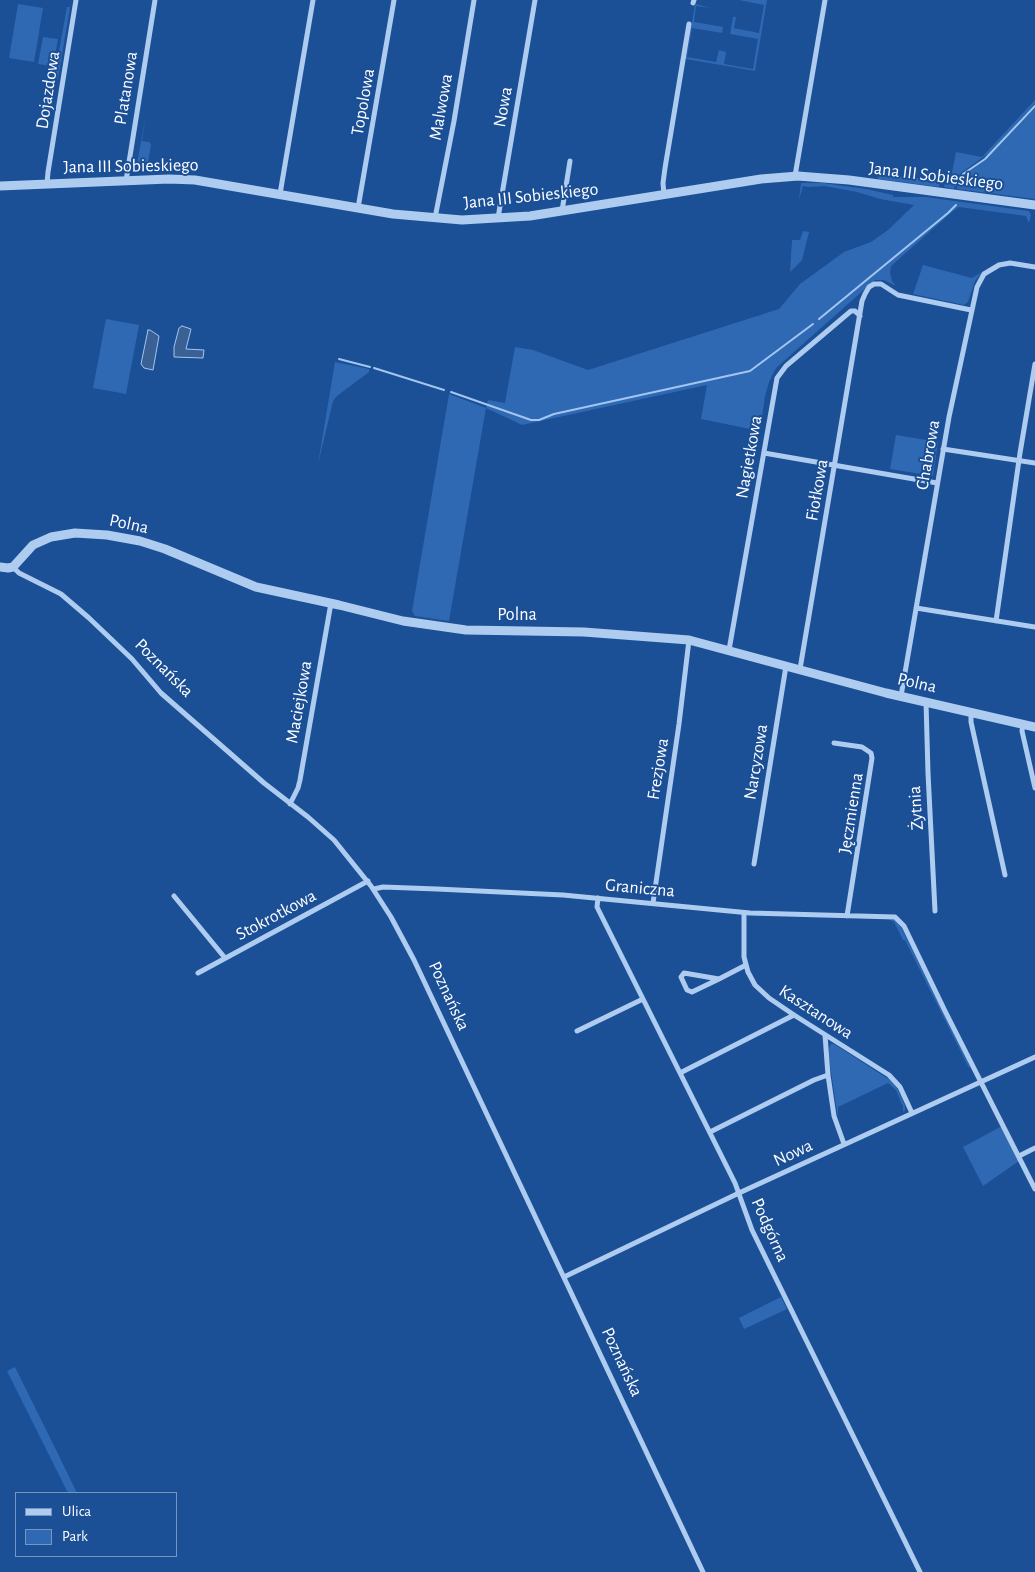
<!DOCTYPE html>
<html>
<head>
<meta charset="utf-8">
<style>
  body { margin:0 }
  #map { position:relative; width:1035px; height:1572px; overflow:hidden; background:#1b4f96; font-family:"Alegreya Sans",sans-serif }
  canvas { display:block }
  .legend { position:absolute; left:15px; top:1492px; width:162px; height:65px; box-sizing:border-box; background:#1b4f96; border:1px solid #7695c0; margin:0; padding:6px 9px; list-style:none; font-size:15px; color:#fff }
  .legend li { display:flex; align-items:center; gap:10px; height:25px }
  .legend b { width:25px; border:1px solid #7695c0 }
</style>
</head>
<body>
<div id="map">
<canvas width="1035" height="1572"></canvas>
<ul class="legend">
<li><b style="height:6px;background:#aecbf0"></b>Ulica</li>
<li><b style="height:14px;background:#2f69b4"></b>Park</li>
</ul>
</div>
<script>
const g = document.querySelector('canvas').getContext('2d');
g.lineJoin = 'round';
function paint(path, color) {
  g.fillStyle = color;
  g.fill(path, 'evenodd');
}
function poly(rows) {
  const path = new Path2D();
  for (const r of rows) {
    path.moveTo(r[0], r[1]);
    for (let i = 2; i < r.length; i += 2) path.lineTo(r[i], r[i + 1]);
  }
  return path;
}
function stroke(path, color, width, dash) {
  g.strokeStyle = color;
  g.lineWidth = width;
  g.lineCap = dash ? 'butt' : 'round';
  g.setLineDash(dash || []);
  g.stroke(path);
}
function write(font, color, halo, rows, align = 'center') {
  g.font = font + ' "Alegreya Sans",sans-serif';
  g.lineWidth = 4;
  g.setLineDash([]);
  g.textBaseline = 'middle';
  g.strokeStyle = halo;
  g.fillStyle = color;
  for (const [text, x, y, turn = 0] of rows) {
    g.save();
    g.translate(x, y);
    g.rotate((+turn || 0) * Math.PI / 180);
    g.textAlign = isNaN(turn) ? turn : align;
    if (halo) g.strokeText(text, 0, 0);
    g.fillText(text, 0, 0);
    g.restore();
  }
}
paint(poly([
  [739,0,767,0,755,71,686,59,695,4,712,8,696,6,694,22,723,27,722,33,692,28,687,57,716,62,719,50,726,52,724,64,753,69,758,39,730,34,733,17,736,17,734,28,759,33,764,5],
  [18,4,43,8,34,62,9,58],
  [67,7,70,7,58,79,54,78],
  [43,37,58,39,53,66,38,64],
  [1035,100,1035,104,989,153,961,173,955,181,954,189,944,187,945,183,950,183,956,152,982,157],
  [1035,108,1035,199,957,189,957,182,963,174,985,160],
  [146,114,142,141,149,142,151,144,147,169,140,168,137,164],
  [878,176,919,178,940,182,939,187,878,179],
  [801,183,823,183,866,189,893,195,893,197,925,197,1029,211,1031,215,1029,223,1026,216,959,207,953,211,891,266,890,273,892,281,896,286,884,280,875,280,776,368,769,382,765,396,760,431,701,419,707,385,522,425,486,408,449,621,415,616,412,611,449,394,486,408,488,400,505,403,515,347,533,350,588,370,779,309,800,284,844,252,871,242,888,230,914,205,880,199,857,192,824,186,809,187,803,186,799,200],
  [803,231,809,232,802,260,790,272,792,240,800,240],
  [923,265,972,278,982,272,975,281,968,302,964,305,913,294],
  [106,319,139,325,126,394,93,388],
  [335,362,369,369,369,372,337,396,333,401,318,464],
  [896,435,938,442,933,476,890,469],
  [888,919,895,920,901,927,970,1067,969,1068,905,940,903,940,894,922],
  [831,1044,834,1044,890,1080,897,1088,905,1106,905,1110,903,1112,903,1107,896,1090,888,1083,838,1107,838,1118,830,1065,829,1048],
  [1002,1126,1019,1161,983,1186,963,1147],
  [781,1297,787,1309,744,1329,739,1318],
  [15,1367,60,1458,77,1493,68,1493,7,1371]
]), '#2f69b4');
const water = poly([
  [182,326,191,329,186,349,204,350,203,358,174,357,174,347,179,328,182,326],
  [148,330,150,330,159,336,153,370,144,368,141,364,148,330]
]);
paint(water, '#3b6093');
stroke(water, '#a2c6f1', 1);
stroke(poly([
  [955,185,963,174,985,159,1035,106],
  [819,319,948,213,956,205],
  [339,359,370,367],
  [374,368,444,390],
  [451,392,531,420,539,420,554,414,750,371,813,324]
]), '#a2c6f1', 2);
stroke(poly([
  [693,3,694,0],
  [795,176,825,0],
  [126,181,155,0],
  [47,184,48,172,76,0],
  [280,194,313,0],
  [664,195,663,183,665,168,689,24],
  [358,208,394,0],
  [562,211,570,161],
  [435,218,454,121,474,0],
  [498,218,535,0],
  [943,449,1035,463],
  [764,453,937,483],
  [13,567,19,573,61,594,89,618,132,659,161,693,264,783,308,817,334,840,371,886,391,917,414,960,703,1572],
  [916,608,1035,627],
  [996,621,1020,453,1035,364],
  [729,650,777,378,786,366,851,311,855,311,860,316],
  [800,669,862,301,865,294,869,287,874,284,881,284,898,295,971,310],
  [901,696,949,417,977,287,984,274,999,265,1010,263,1035,267],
  [926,702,928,773,935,911],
  [971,713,971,722,1005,875],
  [1023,724,1022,731,1035,788],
  [834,743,862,747,871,753,872,758,847,916],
  [290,804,298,788,300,780,331,603],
  [754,864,786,666],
  [374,889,383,887,437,889,563,895,750,913,895,917,904,926,945,1011,1035,1189],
  [174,896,225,958],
  [598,898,597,907,735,1183,752,1230,920,1572],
  [653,903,679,724,689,640],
  [744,913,744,957,748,972,755,985,769,998,794,1015,889,1075,900,1087,912,1113],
  [198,973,368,881],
  [719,979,684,973,681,977,687,990,692,992,719,979,746,965],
  [577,1031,643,999],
  [825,1035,828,1075,834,1116,844,1144],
  [680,1073,794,1015],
  [710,1132,814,1080,828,1075],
  [1019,1156,1035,1148],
  [564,1277,739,1193,1035,1057]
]), '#aecbf0', 5);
stroke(poly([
  [0,186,169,179,195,180,393,214,462,220,530,216,761,179,798,176,849,180,1035,205],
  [0,567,8,568,13,567,33,545,51,537,75,533,107,535,140,541,165,549,256,587,339,605,403,621,466,630,584,632,689,640,886,693,1035,727]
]), '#aecbf0', 9);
write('18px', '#fff', '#1b4f96', [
  ["Platanowa",126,88,-81],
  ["Dojazdowa",48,90,-81],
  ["Topolowa",363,102,-80],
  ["Malwowa",441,107,-80],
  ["Nowa",503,107,-80],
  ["Jana III Sobieskiego",131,166,-1],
  ["Jana III Sobieskiego",936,176,7],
  ["Jana III Sobieskiego",531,196,-6],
  ["Chabrowa",928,455,-80],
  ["Nagietkowa",749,457,-80],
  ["Fiołkowa",817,490,-80],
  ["Polna",129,524,12],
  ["Polna",517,615],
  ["Poznańska",164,668,45],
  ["Polna",917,683,13],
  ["Maciejkowa",299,702,-80],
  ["Narcyzowa",756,762,-81],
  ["Frezjowa",658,769,-81],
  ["Żytnia",916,808,-94],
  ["Jęczmienna",851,813,-81],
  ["Graniczna",640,888,5],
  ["Stokrotkowa",276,915,-28],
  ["Poznańska",449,996,65],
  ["Kasztanowa",816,1012,33],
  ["Nowa",793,1153,-25],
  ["Podgórna",770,1230,66],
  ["Poznańska",622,1362,65]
]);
</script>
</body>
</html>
